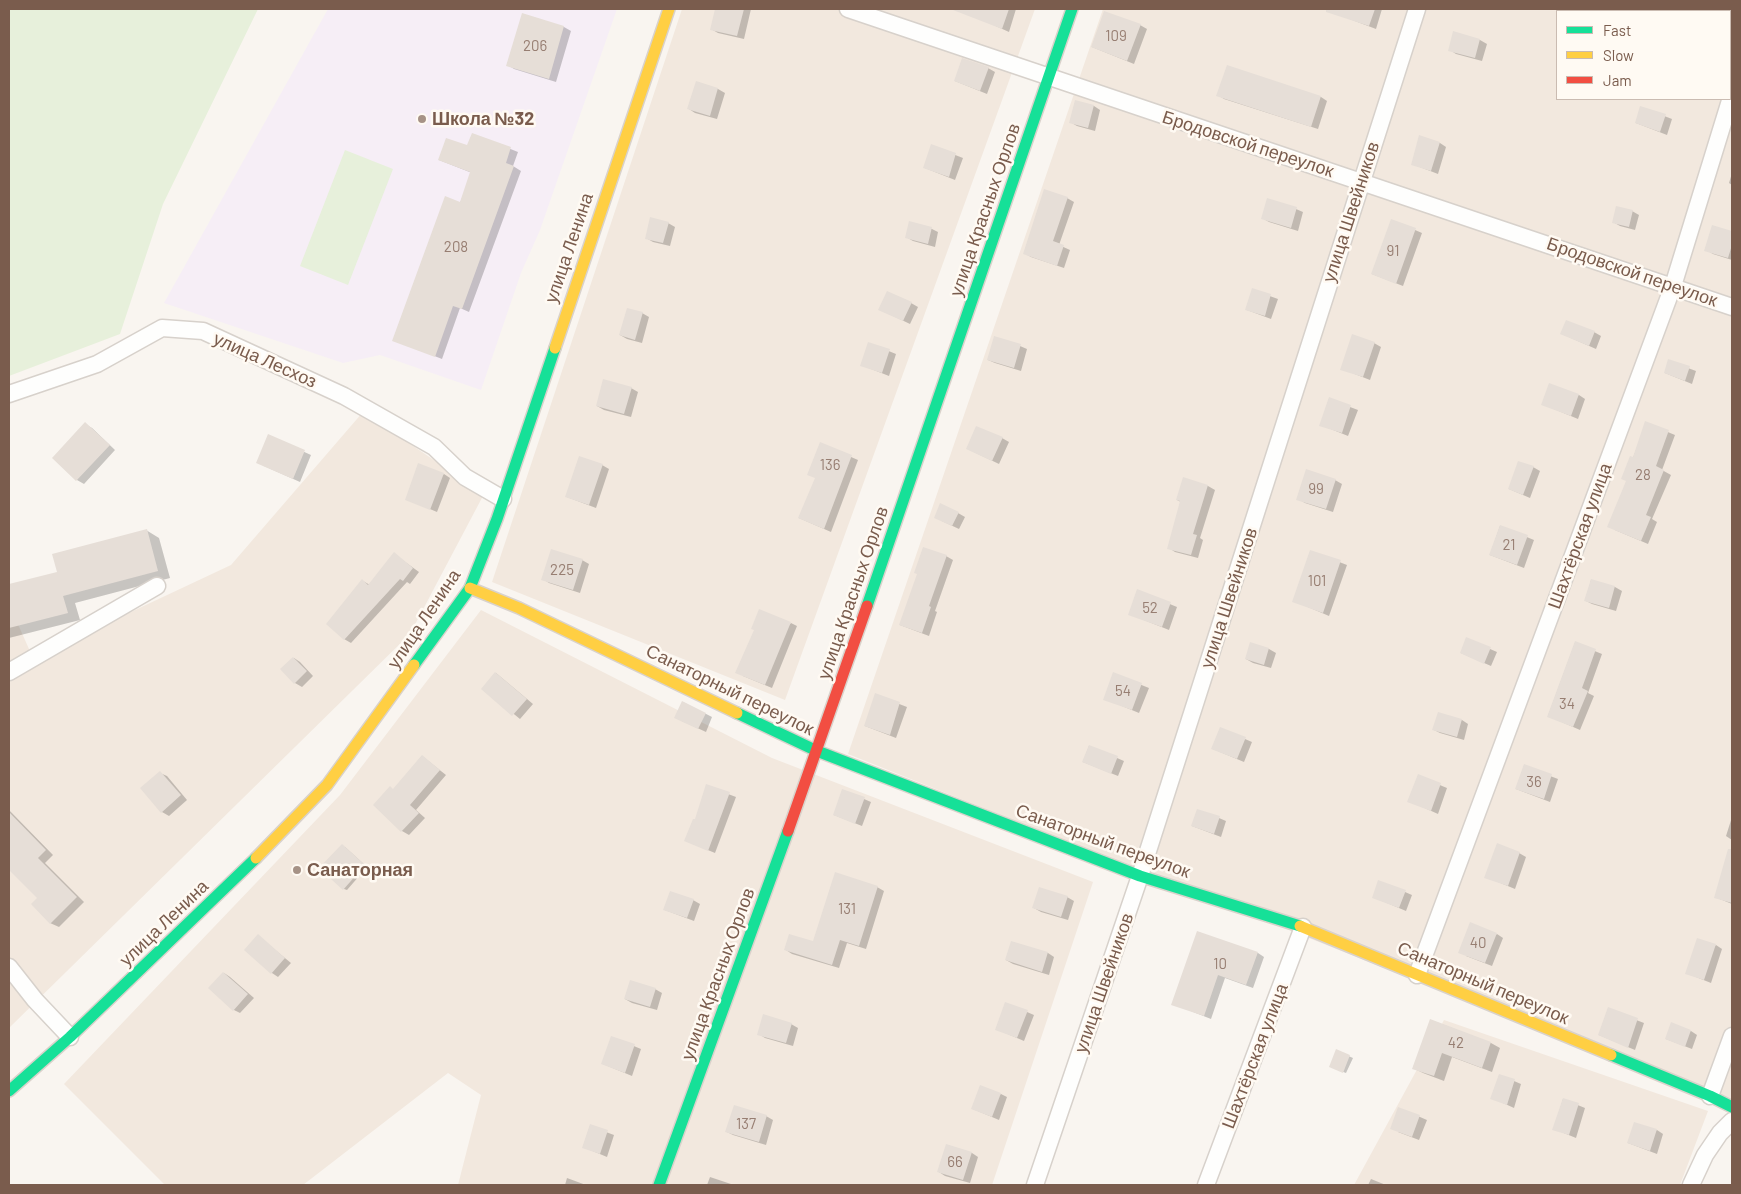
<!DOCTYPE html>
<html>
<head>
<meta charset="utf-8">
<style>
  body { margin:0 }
  #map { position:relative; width:1741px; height:1194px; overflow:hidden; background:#f9f5f0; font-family:Barlow,sans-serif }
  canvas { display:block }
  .frame { position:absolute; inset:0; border:10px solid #7a5c4d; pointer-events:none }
  .legend { position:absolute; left:1556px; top:10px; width:175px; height:90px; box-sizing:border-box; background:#fffaf3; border:1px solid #cabbb1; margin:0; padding:6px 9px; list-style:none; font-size:15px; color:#7a5c4d }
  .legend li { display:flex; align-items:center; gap:10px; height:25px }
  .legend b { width:25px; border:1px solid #cabbb1 }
</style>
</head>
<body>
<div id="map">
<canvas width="1741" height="1194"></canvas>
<div class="frame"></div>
<ul class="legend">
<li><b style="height:6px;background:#16e098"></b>Fast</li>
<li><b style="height:6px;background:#ffcf43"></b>Slow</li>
<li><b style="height:6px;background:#f24e42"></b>Jam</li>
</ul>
</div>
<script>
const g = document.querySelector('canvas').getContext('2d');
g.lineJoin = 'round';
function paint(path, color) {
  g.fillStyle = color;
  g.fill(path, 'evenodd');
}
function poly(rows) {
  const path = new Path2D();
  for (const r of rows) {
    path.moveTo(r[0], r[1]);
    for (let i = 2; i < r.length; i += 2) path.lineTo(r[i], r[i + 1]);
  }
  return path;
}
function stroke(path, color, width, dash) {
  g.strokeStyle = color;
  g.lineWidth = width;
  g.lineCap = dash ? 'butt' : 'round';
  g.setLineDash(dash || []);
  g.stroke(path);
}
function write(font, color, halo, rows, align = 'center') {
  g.font = font + ' Barlow,sans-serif';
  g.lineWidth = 5;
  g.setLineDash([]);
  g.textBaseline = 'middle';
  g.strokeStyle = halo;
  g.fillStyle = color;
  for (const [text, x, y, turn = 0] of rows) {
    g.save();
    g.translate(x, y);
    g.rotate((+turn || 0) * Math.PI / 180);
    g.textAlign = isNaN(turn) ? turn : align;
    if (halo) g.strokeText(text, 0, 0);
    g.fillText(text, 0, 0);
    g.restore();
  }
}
paint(poly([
  [682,9,1035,9,785,700,492,582],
  [1103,9,1732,9,1732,1107,848,754],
  [1557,11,1730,11,1730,99,1557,99],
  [363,412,484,494,410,634,9,1028,9,604,33,658,231,565],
  [481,610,772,758,1093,882,992,1185,458,1185,481,1095,448,1073,303,1185,165,1185,64,1084,340,795],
  [1444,1020,1708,1111,1680,1185,1354,1185]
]), '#f2e8de');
paint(poly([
  [328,9,617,9,540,230,521,273,481,390,380,355,343,363,164,303]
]), '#f6eef6');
paint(poly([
  [9,9,258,9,163,204,120,334,9,376],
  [345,150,393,169,348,285,300,266]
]), '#e7f0db');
paint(poly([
  [716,9,751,9,744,39,718,33,711,29],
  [981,9,1016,9,1009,32,978,18],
  [1350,9,1382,9,1376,29,1347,18],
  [523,14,564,27,571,31,556,82,514,69,508,65],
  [1140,25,1147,29,1134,64,1092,47],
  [1454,33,1480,40,1487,44,1482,61,1456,54,1450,50],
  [988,68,995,72,987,94,955,81],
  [697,82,718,89,725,93,717,119,695,113,689,109],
  [1218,95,1321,97,1327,101,1318,129,1224,99],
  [1076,101,1094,106,1100,110,1095,131,1077,126,1070,122],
  [1641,107,1672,119,1667,135,1636,123],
  [473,134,518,152,513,166,521,171,469,312,460,308,442,359,394,340,460,203,472,173,439,160,468,147],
  [1420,137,1440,143,1446,147,1438,174,1412,164],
  [932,146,963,158,955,180,925,168],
  [1732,173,1732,185,1729,183],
  [1067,198,1074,202,1059,245,1070,250,1064,268,1031,257,1024,253],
  [1296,209,1303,212,1298,231,1269,222,1262,218],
  [1632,211,1639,215,1635,230,1620,226,1613,222],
  [1392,220,1422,233,1403,286,1372,274],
  [668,223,675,227,670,246,653,242,646,238],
  [910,223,932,229,938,232,935,247,913,241,906,237],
  [1713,226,1732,232,1732,260,1713,254,1706,250],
  [1253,290,1278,299,1271,319,1247,310],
  [911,303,918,307,910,324,887,313],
  [642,313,649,317,642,343,627,339,620,335],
  [1594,332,1601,336,1596,349,1562,334],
  [869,343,896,354,889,376,861,365],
  [1374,343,1381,347,1370,380,1342,369],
  [1020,346,1027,349,1021,371,995,363,988,360],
  [1669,361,1696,371,1692,384,1665,373],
  [631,388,638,392,631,417,604,410,597,406],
  [1579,395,1585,399,1578,419,1542,404],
  [1329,399,1358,410,1348,436,1321,425],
  [1646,423,1675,435,1662,470,1671,475,1652,519,1657,522,1648,544,1615,530,1633,458],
  [85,424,92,428,115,450,84,484,77,480],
  [269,436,311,455,300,482,264,466],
  [1002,438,1009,442,999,464,974,452],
  [821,444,858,460,831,532,799,518,816,478],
  [602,465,609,469,596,508,567,497],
  [1533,467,1540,471,1530,498,1509,489],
  [444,474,450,478,437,512,406,499],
  [1184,479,1208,486,1215,490,1200,538,1203,540,1198,558,1175,552,1169,548,1181,502,1177,500],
  [1335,480,1342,484,1333,512,1305,503,1298,499],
  [958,513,965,517,959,529,942,521],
  [1500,526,1534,540,1524,568,1490,555],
  [146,530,159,538,170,578,75,603,80,620,9,638,9,586,58,573],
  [1311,551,1347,565,1329,616,1294,601],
  [394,554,419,572,410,584,407,582,351,643,344,639,363,581,370,585],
  [946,556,953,560,935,611,937,612,929,636,900,625],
  [582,560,589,564,580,593,549,583,543,579],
  [1591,580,1615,587,1622,591,1616,611,1592,604,1586,601],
  [1138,591,1177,607,1169,630,1129,614],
  [791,623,797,626,772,688,743,676],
  [1467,639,1497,652,1491,666,1461,653],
  [1575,643,1602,654,1588,693,1594,696,1580,730,1548,716],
  [1251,644,1269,649,1276,653,1271,668,1253,663,1246,659],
  [294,658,300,662,313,676,302,687,295,683,282,669],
  [496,673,533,704,520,719,483,689],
  [1114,674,1149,688,1139,713,1105,699],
  [876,695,907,707,896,738,865,726],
  [683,702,712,717,706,732,682,721],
  [1462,720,1468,724,1464,740,1440,733,1434,730],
  [1245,739,1252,742,1244,762,1213,749],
  [1089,746,1124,761,1118,776,1083,762],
  [422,756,446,775,416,810,425,818,409,835,402,831,374,805,394,790],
  [1524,766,1558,779,1550,802,1516,789],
  [160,773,167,776,187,800,169,816,162,812],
  [1418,776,1447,788,1438,814,1409,801],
  [707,786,736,797,715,853,686,841,696,821],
  [864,799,871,802,862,826,834,815],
  [9,810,53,855,45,863,84,902,59,927,50,923,38,898,9,869],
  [1732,817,1732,840,1726,836],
  [1219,818,1226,821,1221,837,1192,826],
  [345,847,367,867,347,890,344,889],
  [1519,853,1526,857,1515,889,1486,877],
  [1721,878,1732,882,1732,904,1715,897],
  [877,887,884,891,866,949,847,943,839,968,792,954,786,950,814,943],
  [1405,892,1412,895,1406,911,1373,897],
  [1067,897,1074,901,1068,920,1041,912,1034,908],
  [693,900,700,904,694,921,665,910],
  [1198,932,1258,953,1264,957,1253,988,1225,978,1211,1019,1173,1004],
  [1497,934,1503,938,1492,966,1466,956],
  [258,936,291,963,278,977,272,973],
  [1012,942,1048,953,1054,957,1049,975,1013,964,1006,960],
  [1716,945,1722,949,1711,983,1686,973],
  [224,973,230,977,254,998,240,1013,234,1010],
  [655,989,662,993,657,1010,632,1003,625,999],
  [1006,1003,1034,1015,1024,1041,996,1029],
  [1608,1009,1644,1023,1635,1050,1599,1035],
  [1431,1020,1491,1043,1500,1048,1492,1072,1452,1057,1444,1081,1423,1073,1413,1068],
  [791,1024,798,1028,793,1046,765,1038,759,1034],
  [1691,1031,1697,1035,1692,1049,1666,1039],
  [612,1037,641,1049,632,1076,603,1064],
  [1337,1051,1353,1058,1346,1073,1333,1068],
  [1500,1075,1521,1084,1514,1108,1492,1098],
  [1001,1094,1007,1097,999,1120,973,1109],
  [1563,1099,1585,1108,1576,1138,1554,1129],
  [1399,1108,1427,1120,1419,1140,1398,1132],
  [766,1116,773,1120,766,1145,733,1135,727,1132],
  [590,1126,614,1135,607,1157,583,1147],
  [1657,1130,1663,1134,1657,1154,1628,1143],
  [947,1145,972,1153,978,1157,970,1183,945,1176,939,1172],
  [710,1177,734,1185,707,1185],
  [567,1178,586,1185,565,1185],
  [1371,1179,1386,1185,1368,1185]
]), '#0003');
paint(poly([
  [715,9,744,9,737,36,710,30],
  [953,9,1009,9,1002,29,953,10],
  [1326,9,1375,9,1369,26,1326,12],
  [1104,11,1141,24,1127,61,1091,47],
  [522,13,564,26,549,79,506,66],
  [1453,31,1480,39,1475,58,1448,51],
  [962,58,989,67,980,91,954,81],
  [1227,65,1321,96,1311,127,1216,96],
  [696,81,718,88,710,116,687,109],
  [1075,100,1094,105,1088,128,1069,123],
  [1640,106,1666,114,1660,132,1635,123],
  [472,133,511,147,506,163,514,166,462,309,453,306,435,357,392,341,445,196,460,202,470,172,438,160,446,138,467,145],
  [1419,135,1440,142,1431,171,1411,165],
  [931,144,956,153,949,177,923,168],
  [1044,189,1068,197,1053,241,1064,245,1057,266,1023,254],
  [1267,198,1297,207,1291,228,1261,219],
  [1616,206,1633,210,1629,227,1612,223],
  [650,217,669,222,663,243,645,239],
  [1391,219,1416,228,1396,284,1371,274],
  [909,221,932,227,928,244,905,238],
  [1712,225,1732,231,1732,245,1728,258,1704,251],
  [1252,288,1271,294,1265,316,1245,310],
  [887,291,912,302,903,321,878,310],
  [627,308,643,312,635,340,619,335],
  [1566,320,1595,331,1589,346,1560,334],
  [1352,334,1375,342,1363,377,1340,370],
  [994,336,1021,344,1014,368,987,360],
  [868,342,890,349,882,373,860,366],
  [1668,359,1690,366,1685,381,1664,373],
  [603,379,632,387,624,414,596,406],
  [1549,383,1579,394,1571,416,1541,405],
  [1329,397,1351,405,1342,433,1319,426],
  [1645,421,1669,430,1656,466,1664,470,1646,515,1651,517,1641,541,1607,527,1626,481,1621,479,1630,456,1633,457],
  [85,422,110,445,76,481,52,458],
  [976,426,1003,437,992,461,966,449],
  [268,434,305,450,293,479,256,463],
  [820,442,852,455,824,529,798,518,815,478,807,475],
  [579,456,603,464,589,505,565,497],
  [1518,461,1534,466,1523,495,1508,489],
  [418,463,444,473,430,510,405,500],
  [1306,469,1336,479,1326,509,1296,500],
  [1183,477,1208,485,1193,534,1197,535,1191,555,1167,549,1180,501,1176,500],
  [940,503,959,512,952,526,934,518],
  [1500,525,1528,535,1517,565,1489,555],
  [147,529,158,571,63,596,68,613,9,628,9,584,57,572,52,554],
  [923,547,947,555,929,606,931,607,922,633,899,625,917,574,914,573],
  [551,549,583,559,573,590,541,580],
  [1310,550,1341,560,1323,613,1292,602],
  [394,552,413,568,403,581,400,579,344,640,326,624,362,579,368,585],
  [1591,579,1615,586,1609,608,1584,601],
  [1137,589,1171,602,1162,627,1128,615],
  [759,609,791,622,765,685,735,673,754,630,751,629],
  [1466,637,1491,647,1484,664,1460,653],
  [1575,641,1596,649,1582,688,1588,691,1573,727,1547,717],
  [1250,642,1269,648,1264,665,1245,659],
  [293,657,307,671,294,684,280,669],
  [495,672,527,699,512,716,481,689],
  [1113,672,1142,683,1132,710,1103,700],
  [875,693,900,702,890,735,864,726],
  [682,701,706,713,698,729,674,718],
  [1438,712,1462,719,1457,737,1432,730],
  [1220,727,1246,737,1237,759,1211,749],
  [1089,745,1118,756,1111,774,1082,762],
  [422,755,440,770,410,805,419,813,401,832,373,805,390,786,393,789],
  [1524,764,1552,774,1544,799,1515,789],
  [160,771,181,795,161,813,140,788],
  [1418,774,1441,783,1431,811,1407,802],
  [706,784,730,792,708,851,684,841,693,819,695,819],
  [842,789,865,797,855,824,833,815],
  [1197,809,1220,816,1214,834,1191,826],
  [9,812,46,850,38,858,77,897,50,924,31,904,37,898,9,870],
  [1497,843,1520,852,1508,886,1484,878],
  [342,844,365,865,343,890,319,868],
  [1728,849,1732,849,1732,903,1714,898],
  [835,872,878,886,859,946,840,940,832,965,784,950,789,934,813,941],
  [1378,880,1406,890,1399,908,1372,898],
  [1039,887,1068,896,1061,917,1032,908],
  [670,891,694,899,687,918,663,910],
  [1470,922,1497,933,1485,963,1458,953],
  [1197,931,1258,952,1246,985,1218,975,1204,1016,1171,1005],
  [258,934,285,958,271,974,244,950],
  [1697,938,1716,944,1704,980,1685,974],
  [1011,941,1048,952,1042,972,1005,960],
  [223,972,248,994,233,1011,208,988],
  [630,980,656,988,650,1007,624,999],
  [1005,1002,1028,1010,1017,1038,995,1030],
  [1608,1007,1638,1018,1628,1048,1598,1035],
  [763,1014,792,1023,786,1043,757,1035],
  [1430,1019,1491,1042,1482,1068,1442,1053,1434,1076,1412,1069],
  [1671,1022,1691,1030,1685,1047,1665,1039],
  [611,1036,635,1044,625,1073,601,1064],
  [1336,1049,1350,1055,1343,1073,1329,1067],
  [1499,1074,1515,1079,1507,1105,1490,1099],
  [980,1085,1001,1093,992,1117,971,1109],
  [1563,1098,1579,1103,1569,1135,1552,1130],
  [734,1105,767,1115,759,1142,725,1132],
  [1398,1107,1420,1115,1412,1137,1390,1129],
  [1634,1122,1657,1129,1650,1151,1627,1143],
  [590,1124,608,1130,600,1154,582,1148],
  [946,1144,972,1152,963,1180,937,1172]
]), '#e6ded7');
const street = poly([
  [848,9,1732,307],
  [9,394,97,364,162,328,203,331,344,396,434,447,465,477,503,499],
  [9,672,157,586],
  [9,967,35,1000,70,1037],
  [1417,975,1673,286,1732,94],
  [1710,1096,1732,1036],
  [1035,1185,1140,876,1417,9],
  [1206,1185,1303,927],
  [1691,1185,1705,1155,1720,1133,1732,1121]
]);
const fast = poly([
  [867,606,1072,9],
  [414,665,470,588,497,519,555,348],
  [737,713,817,751,1140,876,1300,926],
  [1611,1055,1710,1096,1732,1107],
  [9,1091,70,1037,256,858],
  [659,1185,788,831]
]);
const slow = poly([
  [555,348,669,9],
  [470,588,519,608,737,713],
  [256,858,327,785,414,665],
  [1300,926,1611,1055]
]);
const jam = poly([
  [788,831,867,606]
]);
stroke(street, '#d7d1cb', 19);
stroke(fast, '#d9d2cb', 14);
stroke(slow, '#d9d2cb', 14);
stroke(jam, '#d9d2cb', 14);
stroke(street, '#fefefd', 16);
stroke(fast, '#16e098', 11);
stroke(slow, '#ffcf43', 11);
stroke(jam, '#f24e42', 11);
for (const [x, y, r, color] of [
  [422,119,5,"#a69286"],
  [297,870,5,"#a69286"]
]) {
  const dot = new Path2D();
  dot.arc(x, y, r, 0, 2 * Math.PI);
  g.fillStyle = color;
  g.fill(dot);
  stroke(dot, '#fffaf3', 2);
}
write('15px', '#977e72', null, [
  ["109",1116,36],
  ["206",535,46],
  ["208",456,247],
  ["91",1393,251],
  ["136",830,465],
  ["28",1643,475],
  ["99",1316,489],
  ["21",1509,545],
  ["225",562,570],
  ["101",1317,581],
  ["52",1150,608],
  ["54",1123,691],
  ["34",1567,704],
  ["36",1534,782],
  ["131",847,909],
  ["40",1478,943],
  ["10",1220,964],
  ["42",1456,1043],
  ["137",746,1124],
  ["66",955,1162]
]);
write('bold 18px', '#7a5c4d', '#fffaf3', [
  ["Школа №32",432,119],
  ["Санаторная",307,870]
], 'left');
write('18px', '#7a5c4d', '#fffaf3', [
  ["Бродовской переулок",1248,144,18],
  ["улица Красных Орлов",985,210,-71],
  ["улица Швейников",1351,212,-72],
  ["улица Ленина",569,248,-71],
  ["Бродовской переулок",1632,272,19],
  ["улица Лесхоз",265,360,24],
  ["Шахтёрская улица",1580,536,-70],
  ["улица Красных Орлов",853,593,-71],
  ["улица Швейников",1229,598,-72],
  ["улица Ленина",424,619,-56],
  ["Санаторный переулок",730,690,26],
  ["Санаторный переулок",1103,841,20],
  ["улица Ленина",164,923,-44],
  ["улица Красных Орлов",718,974,-70],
  ["улица Швейников",1104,983,-71],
  ["Санаторный переулок",1483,983,23],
  ["Шахтёрская улица",1255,1056,-69]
]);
</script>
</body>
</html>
